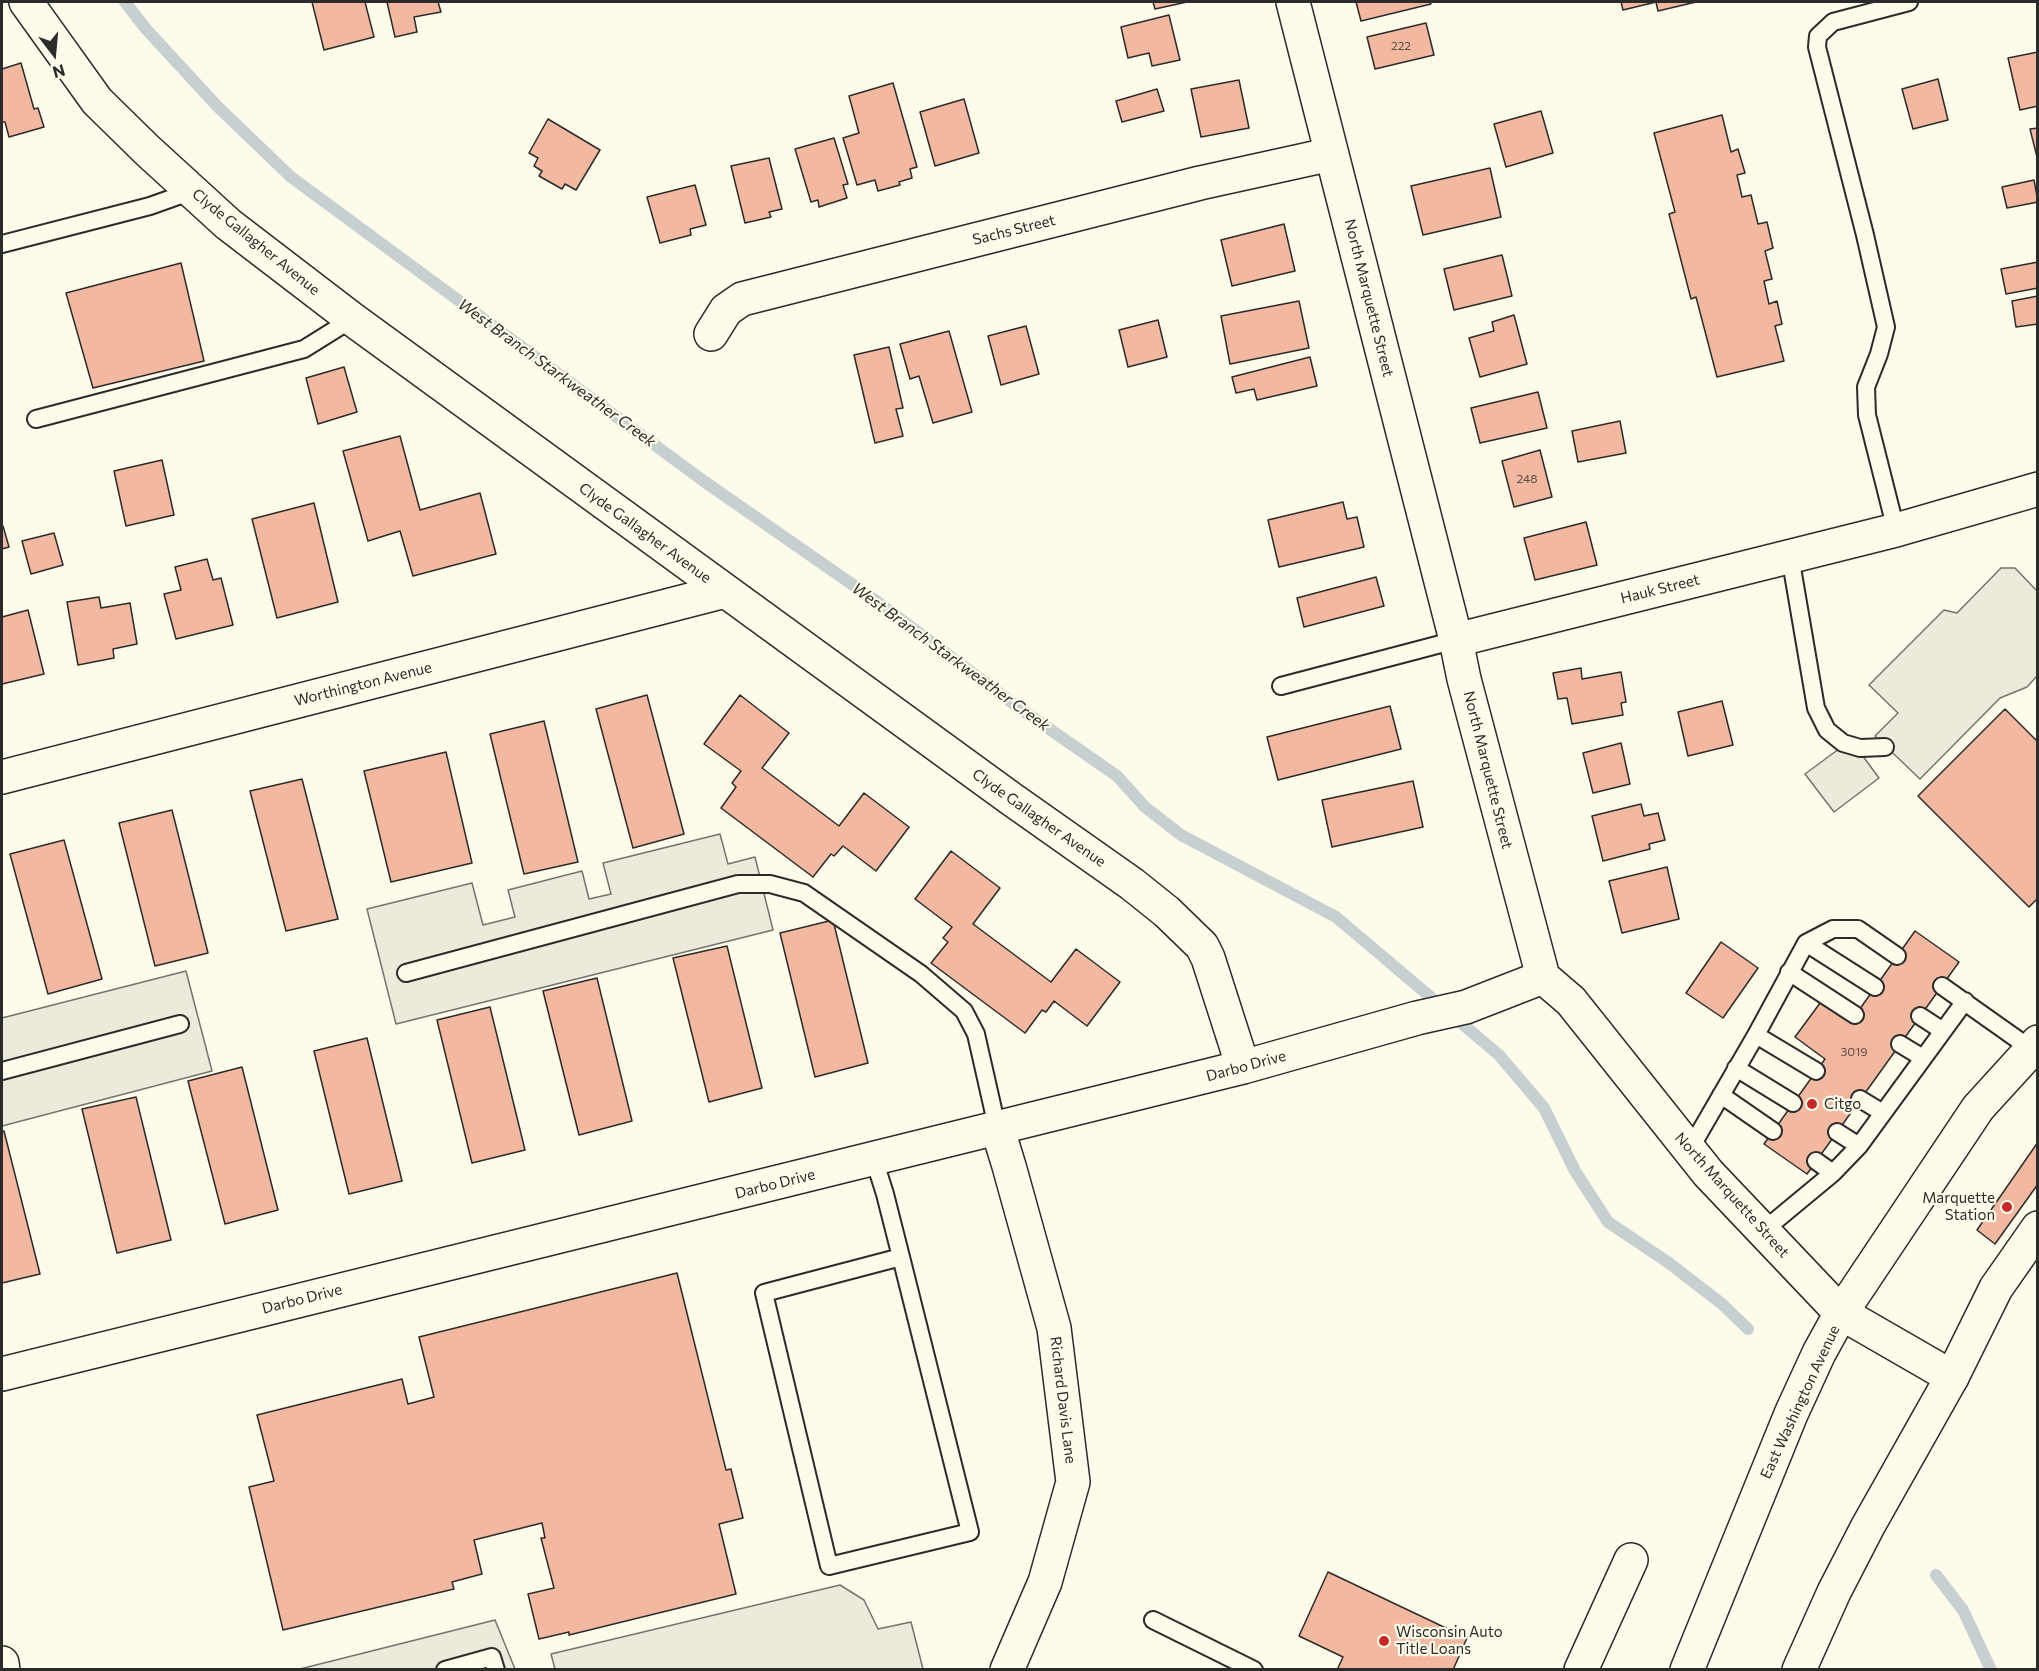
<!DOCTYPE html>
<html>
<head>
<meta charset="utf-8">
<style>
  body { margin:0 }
  #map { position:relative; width:2039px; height:1671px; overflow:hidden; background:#fdfbea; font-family:Commissioner,sans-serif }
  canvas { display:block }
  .frame { position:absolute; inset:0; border:3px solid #2b2b2b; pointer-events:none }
  .north { position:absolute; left:24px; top:24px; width:60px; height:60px; -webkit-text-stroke:4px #fdfbea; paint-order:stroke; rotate:164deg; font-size:16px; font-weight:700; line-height:24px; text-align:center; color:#2b2b2b }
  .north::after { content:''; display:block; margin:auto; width:21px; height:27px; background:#2b2b2b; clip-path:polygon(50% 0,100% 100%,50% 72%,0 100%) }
</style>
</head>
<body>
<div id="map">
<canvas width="2039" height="1671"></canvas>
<div class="frame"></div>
<div class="north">N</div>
</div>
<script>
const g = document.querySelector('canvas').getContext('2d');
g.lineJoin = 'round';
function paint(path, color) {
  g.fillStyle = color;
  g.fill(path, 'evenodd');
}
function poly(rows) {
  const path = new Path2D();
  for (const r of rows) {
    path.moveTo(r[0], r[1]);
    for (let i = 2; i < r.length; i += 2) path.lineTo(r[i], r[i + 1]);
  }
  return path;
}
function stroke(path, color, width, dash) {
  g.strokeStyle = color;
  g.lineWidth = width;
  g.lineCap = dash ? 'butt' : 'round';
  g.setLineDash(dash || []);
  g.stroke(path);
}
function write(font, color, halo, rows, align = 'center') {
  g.font = font + ' Commissioner,sans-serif';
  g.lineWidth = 4.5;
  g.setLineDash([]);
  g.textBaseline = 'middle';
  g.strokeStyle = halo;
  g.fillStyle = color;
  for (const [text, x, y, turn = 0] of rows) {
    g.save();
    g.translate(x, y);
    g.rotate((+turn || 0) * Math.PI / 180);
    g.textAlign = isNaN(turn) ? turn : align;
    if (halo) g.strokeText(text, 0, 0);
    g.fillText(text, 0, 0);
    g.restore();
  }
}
const parking = poly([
  [2001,568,2015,568,2037,591,2037,676,2027,687,2000,698,1920,779,1875,736,1898,713,1869,685,1944,610,1957,613,2001,568],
  [1851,740,1879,778,1834,812,1805,774,1851,740],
  [720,834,728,864,755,857,773,930,396,1024,367,909,472,883,483,925,515,917,508,890,582,871,589,899,611,894,603,863,720,834],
  [186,971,212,1071,2,1126,2,1018,186,971],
  [840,1585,864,1600,878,1629,911,1622,923,1669,555,1669,551,1654,840,1585],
  [495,1620,515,1669,296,1670,495,1620]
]);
paint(parking, '#eceadb');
stroke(parking, '#74746e', 1.5);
stroke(poly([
  [125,2,146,29,217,106,291,177,705,482,879,603,1015,705,1117,776,1145,807,1181,835,1336,917,1499,1055,1544,1108,1575,1171,1608,1222,1669,1263,1722,1304,1748,1329],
  [1936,1575,1963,1610,1991,1670]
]), '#c7d0d0', 12);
const building = poly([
  [312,2,365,2,374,37,324,50,312,2],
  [387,2,438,2,441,12,414,17,417,32,395,37,387,2],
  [1153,2,1187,2,1155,9,1153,2],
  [1356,2,1430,2,1431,4,1361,21,1356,2],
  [1621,2,1696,2,1658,11,1656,2,1623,10,1621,2],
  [1169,15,1180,60,1152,66,1149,53,1128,58,1121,27,1169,15],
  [1426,23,1434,55,1375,69,1367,37,1426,23],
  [2038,52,2038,106,2020,110,2008,58,2038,52],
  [21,63,34,109,38,108,44,127,9,137,5,122,2,122,2,69,21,63],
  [1938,79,1948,120,1913,129,1902,89,1938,79],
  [1239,80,1249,128,1201,137,1191,89,1239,80],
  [893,83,917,167,910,169,912,178,899,182,900,185,878,191,875,180,857,185,843,138,859,133,849,96,893,83],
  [1157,89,1164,111,1122,122,1116,101,1157,89],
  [964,99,979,153,935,166,920,112,964,99],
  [1541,111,1553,153,1506,167,1494,124,1541,111],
  [1722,115,1731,152,1738,149,1745,173,1737,175,1742,197,1751,195,1758,224,1767,222,1773,248,1765,251,1772,279,1764,281,1769,304,1777,301,1782,324,1775,326,1784,361,1717,377,1696,297,1691,299,1669,214,1675,212,1654,133,1722,115],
  [548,119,600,150,576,190,565,184,562,189,539,176,542,171,534,166,538,158,529,153,548,119],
  [2038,128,2038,161,2030,129,2038,128],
  [834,138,848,184,843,185,847,198,819,207,818,200,811,202,795,149,834,138],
  [769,158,782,209,769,212,771,217,745,223,731,166,769,158],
  [1490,168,1501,217,1423,235,1411,186,1490,168],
  [2034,180,2038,202,2007,208,2002,187,2034,180],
  [695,185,706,225,690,229,691,235,660,243,647,197,695,185],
  [1284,224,1295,271,1232,286,1221,240,1284,224],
  [1502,255,1512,296,1454,310,1444,269,1502,255],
  [2038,262,2038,288,2006,294,2001,269,2038,262],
  [181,263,204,361,93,388,66,293,181,263],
  [2038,296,2038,324,2016,327,2012,301,2038,296],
  [1299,301,1309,348,1230,364,1221,316,1299,301],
  [1514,315,1527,364,1480,377,1469,338,1494,331,1492,322,1514,315],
  [1158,320,1167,357,1128,367,1119,330,1158,320],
  [1026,326,1039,374,1001,385,988,336,1026,326],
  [949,331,972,412,933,423,919,376,910,379,900,344,949,331],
  [889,347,903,408,896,409,903,436,875,443,854,355,889,347],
  [1310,357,1317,386,1257,400,1254,389,1236,393,1232,377,1310,357],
  [344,367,357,412,318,424,306,378,344,367],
  [1538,392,1547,428,1480,443,1471,408,1538,392],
  [1620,421,1626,453,1578,462,1572,431,1620,421],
  [400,436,420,510,480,493,496,554,413,576,400,531,368,541,343,451,400,436],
  [1540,450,1552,497,1514,507,1502,461,1540,450],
  [162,460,174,515,126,526,114,471,162,460],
  [1343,502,1347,519,1357,517,1364,547,1279,567,1268,520,1343,502],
  [314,503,338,602,277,618,252,519,314,503],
  [1586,522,1597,565,1535,580,1524,538,1586,522],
  [2,526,3,526,9,547,2,549,2,526],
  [54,533,63,565,31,574,22,541,54,533],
  [207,559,213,580,221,578,233,625,176,639,164,594,181,590,175,567,207,559],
  [1376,577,1384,606,1304,627,1297,598,1376,577],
  [99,597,101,608,130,603,137,644,113,649,114,658,78,665,67,602,99,597],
  [28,610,44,674,2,684,2,617,28,610],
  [1581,668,1582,679,1621,672,1626,702,1621,703,1623,715,1572,724,1567,698,1558,699,1553,673,1581,668],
  [647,695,684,834,633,848,596,709,647,695],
  [740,695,789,733,762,768,839,826,864,793,909,827,876,871,843,846,834,856,831,854,813,877,721,808,736,787,732,783,741,771,704,744,740,695],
  [1722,701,1733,745,1688,756,1678,712,1722,701],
  [1390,706,1401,749,1278,780,1267,737,1390,706],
  [2005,709,2038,742,2038,898,2029,907,1918,796,2005,709],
  [544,721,578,862,524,874,490,734,544,721],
  [1621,743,1630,784,1593,793,1583,753,1621,743],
  [446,752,472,863,391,882,364,771,446,752],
  [302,779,338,919,286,931,250,791,302,779],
  [1413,781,1423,827,1332,847,1322,800,1413,781],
  [1641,804,1644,816,1658,813,1665,840,1649,844,1650,849,1603,861,1592,816,1641,804],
  [172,810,208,953,155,966,119,823,172,810],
  [64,840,102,979,48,994,10,854,64,840],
  [951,851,1000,888,973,924,1051,982,1076,949,1120,982,1087,1026,1054,1001,1046,1012,1042,1010,1025,1033,931,963,948,942,943,938,952,927,915,899,951,851],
  [1667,867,1679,919,1622,933,1609,881,1667,867],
  [833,920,868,1063,815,1077,780,933,833,920],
  [1915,931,1959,962,1807,1174,1764,1144,1825,1059,1795,1037,1823,999,1852,1020,1915,931],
  [1721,942,1758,968,1723,1018,1686,993,1721,942],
  [727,946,762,1088,709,1102,673,958,727,946],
  [597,978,632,1121,579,1135,543,991,597,978],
  [490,1007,525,1150,472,1163,437,1020,490,1007],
  [367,1038,402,1181,349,1194,314,1051,367,1038],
  [242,1067,278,1210,225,1224,188,1081,242,1067],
  [136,1097,171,1240,117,1253,82,1109,136,1097],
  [4,1131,40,1274,2,1283,2,1132,4,1131],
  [2038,1142,2038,1184,1995,1244,1977,1230,2038,1142],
  [677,1273,726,1470,731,1469,743,1518,719,1524,736,1594,569,1635,569,1632,539,1639,528,1594,554,1588,541,1538,545,1538,542,1523,474,1540,482,1574,452,1582,454,1589,283,1630,249,1487,274,1481,257,1415,402,1379,408,1404,434,1397,419,1337,677,1273],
  [1328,1572,1467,1638,1453,1670,1337,1670,1343,1657,1299,1636,1328,1572]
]);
paint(building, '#f2b8a0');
stroke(building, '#2b2b2b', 1.5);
const service = poly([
  [2,244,150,206,192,191],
  [36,419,304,349,352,319],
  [1896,530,1867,415,1866,387,1879,354,1886,327,1865,235,1817,47,1818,36,1833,22,1909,2],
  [1790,556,1816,708,1827,730,1843,743,1860,748,1885,747],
  [1281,686,1456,640],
  [1806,943,1875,987],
  [1789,972,1855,1015],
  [406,973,738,884,770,884,804,893,921,974,964,1011,976,1034,997,1127],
  [1942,986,2031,1049],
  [1920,1016,1943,1031],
  [1756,1035,1816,1071],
  [1900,1044,1923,1058],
  [1736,1068,1793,1103],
  [2,1071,180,1024],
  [1721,1095,1773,1131],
  [1860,1099,1883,1113],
  [1837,1132,1859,1146],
  [1690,1149,1756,1035,1806,943,1833,929,1858,929,1897,956],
  [874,1159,885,1194,901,1257,970,1532,829,1566,764,1293,901,1257],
  [1816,1161,1833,1173,1859,1146,1965,1001],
  [1763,1231,1833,1173],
  [1153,1620,1254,1670],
  [445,1670,492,1657,496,1670]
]);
const minor = poly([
  [26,2,97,101,147,150,228,224,352,319,1010,798,1132,884,1167,912,1202,946,1208,958,1243,1067],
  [1293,2,1456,640,1464,679,1543,977,1571,1001,1708,1173,1841,1313,1952,1377],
  [711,334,726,310,742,299,1200,183,1332,154],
  [1456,640,1896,530,2038,489],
  [2,777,725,591],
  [997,1127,1009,1166,1054,1328,1073,1482,1045,1582,1007,1670],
  [2,1374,1243,1067,1417,1018,1466,1007,1543,977],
  [2,1663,3,1670],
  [1581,1670,1631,1560]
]);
const primary = poly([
  [1687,1670,1791,1414,1819,1353,1841,1313,1978,1108,2038,1042],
  [1799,1670,1834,1592,1868,1526,1952,1377,1996,1288,2038,1228]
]);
stroke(service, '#2b2b2b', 20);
stroke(minor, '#2b2b2b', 36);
stroke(primary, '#2b2b2b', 36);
stroke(service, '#fdfbea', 16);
stroke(minor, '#fdfbea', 33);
stroke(primary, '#fdfbea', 33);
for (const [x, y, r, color] of [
  [1812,1104,6,"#c62828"],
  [2007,1207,6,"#c62828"],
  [1384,1641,6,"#c62828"]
]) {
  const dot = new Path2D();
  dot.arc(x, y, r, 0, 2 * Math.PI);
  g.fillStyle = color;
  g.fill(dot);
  stroke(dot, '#fdfbea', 2);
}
write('12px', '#5d4e48', null, [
  ["222",1401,46],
  ["248",1527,479],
  ["3019",1854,1052]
]);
write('15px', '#2b2b2b', '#fdfbea', [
  ["Sachs Street",1014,230,-14],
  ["Clyde Gallagher Avenue",256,242,39],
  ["North Marquette Street",1369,298,76],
  ["Clyde Gallagher Avenue",645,533,36],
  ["Hauk Street",1660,589,-14],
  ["Worthington Avenue",363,684,-14],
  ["North Marquette Street",1488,770,76],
  ["Clyde Gallagher Avenue",1039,818,35],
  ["Darbo Drive",1246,1066,-15],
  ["Darbo Drive",775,1184,-14],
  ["North Marquette Street",1732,1195,48],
  ["Darbo Drive",302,1299,-14],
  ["Richard Davis Lane",1063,1400,83],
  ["East Washington Avenue",1800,1402,-65]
]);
write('15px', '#2b2b2b', '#fdfbea', [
  ["Citgo",1824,1104],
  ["Marquette",1995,1198,"right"],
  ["Station",1995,1215,"right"],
  ["Wisconsin Auto",1396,1632],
  ["Title Loans",1396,1649]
], 'left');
write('italic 16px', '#2b2b2b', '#fdfbea', [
  ["West Branch Starkweather Creek",557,373,36],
  ["West Branch Starkweather Creek",951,657,36]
]);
</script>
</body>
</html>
